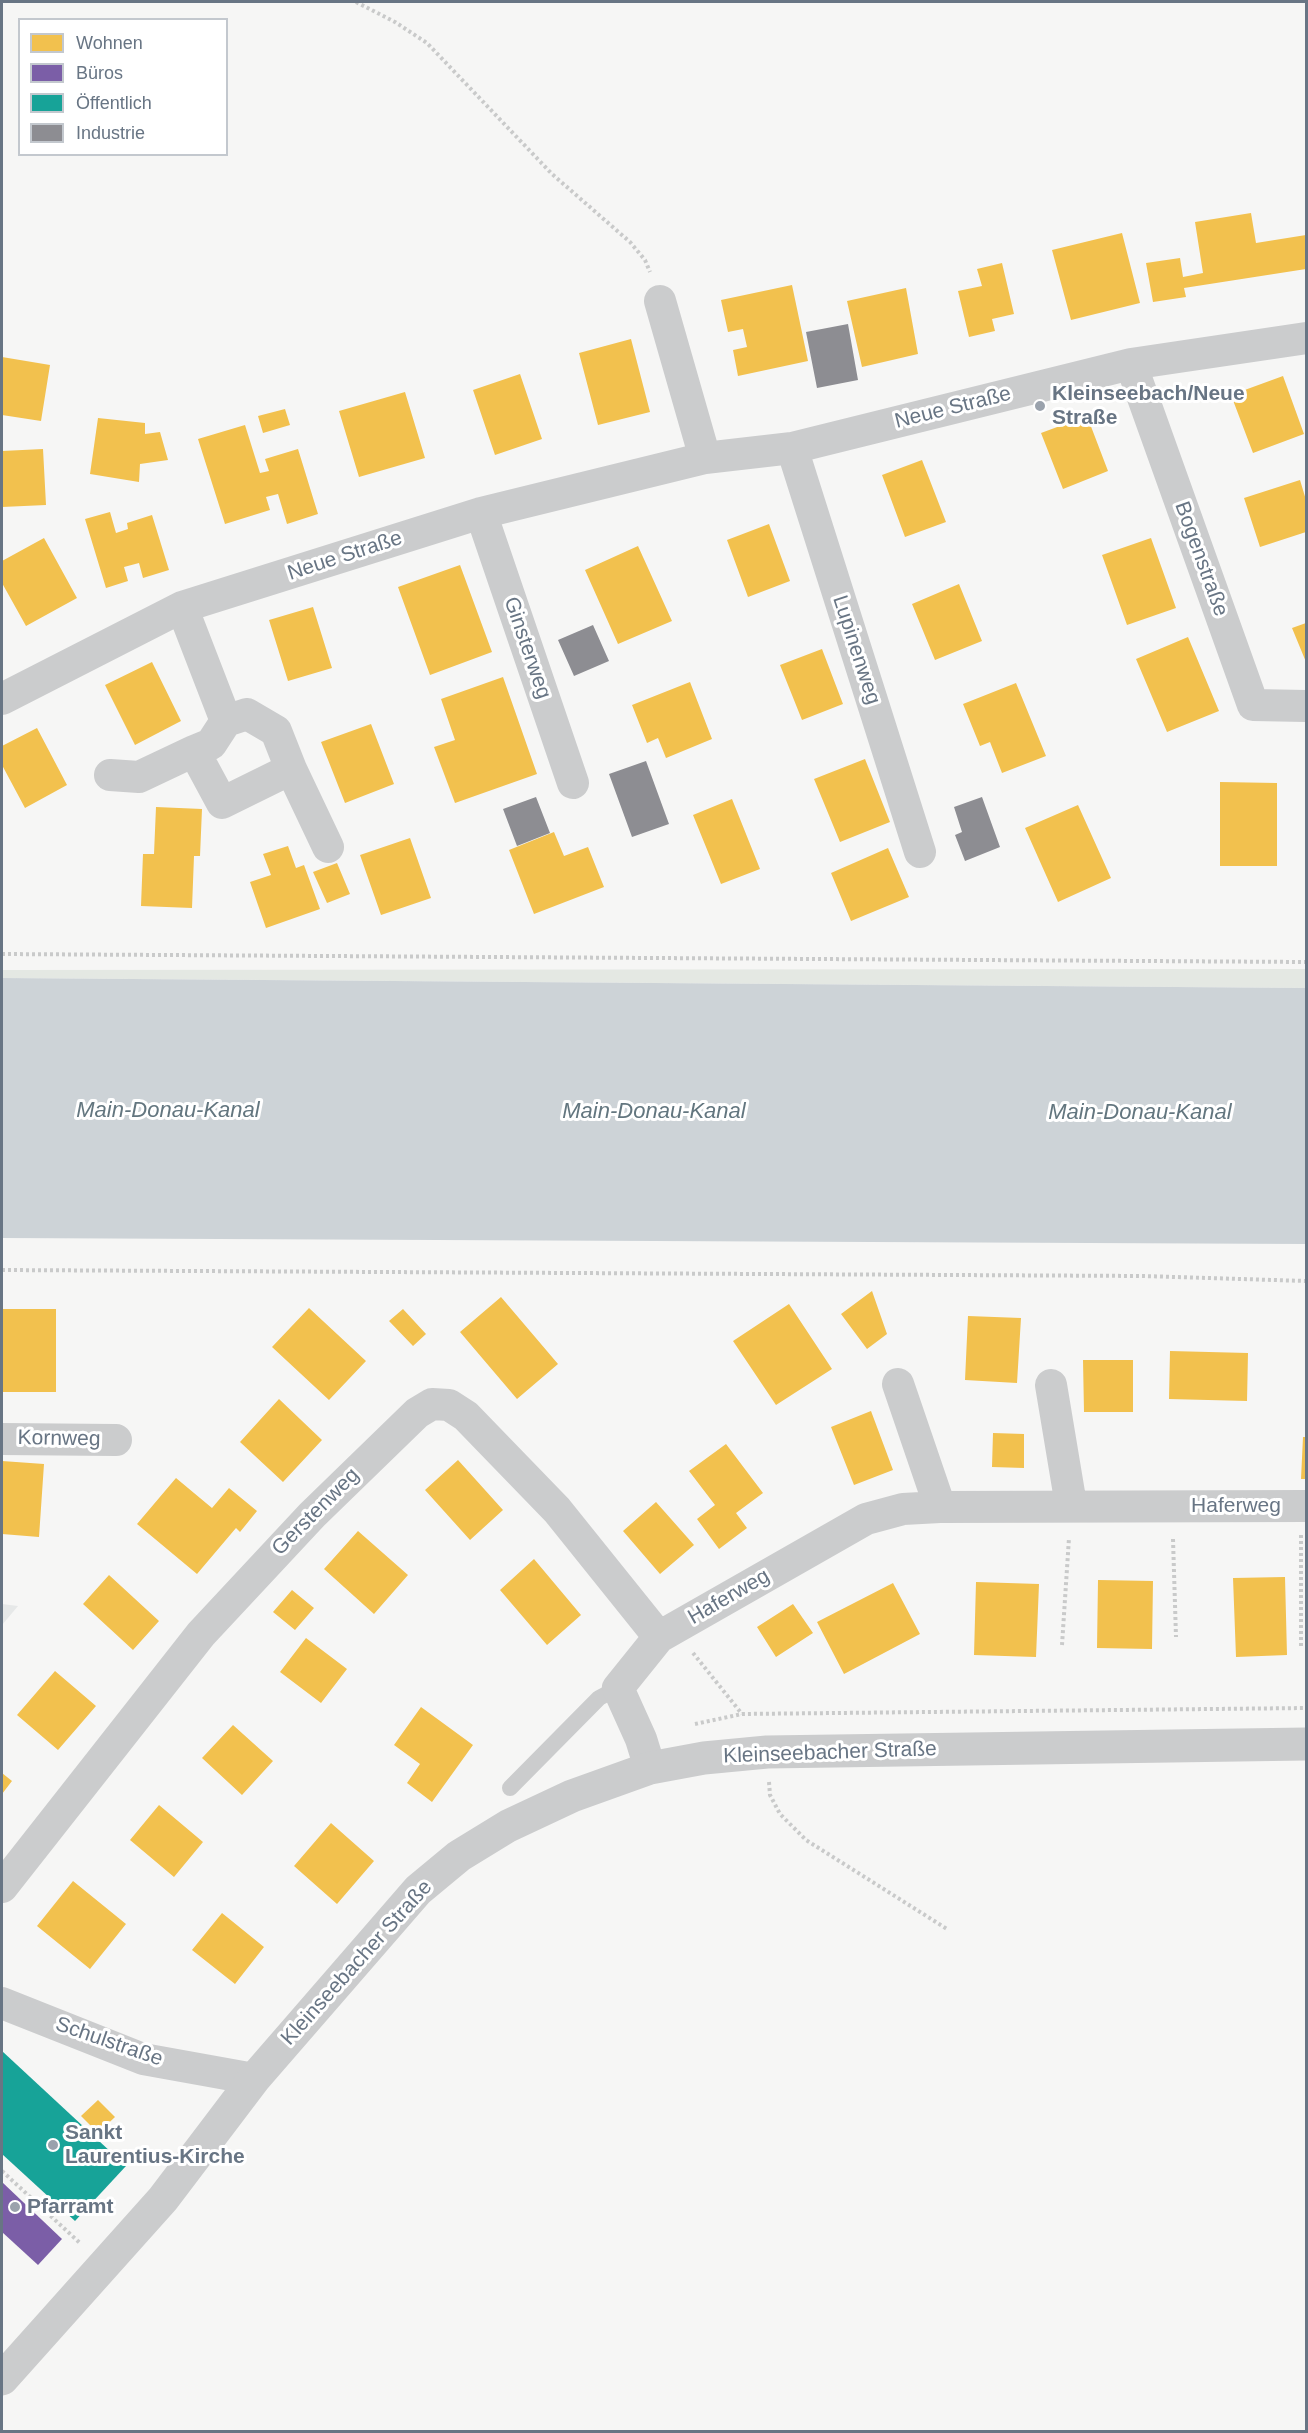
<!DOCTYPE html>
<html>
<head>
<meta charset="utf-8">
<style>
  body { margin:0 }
  #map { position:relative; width:1308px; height:2433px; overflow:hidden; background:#f6f6f5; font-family:Helvetica,sans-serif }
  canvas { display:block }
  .frame { position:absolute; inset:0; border:3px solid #687584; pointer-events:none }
  .legend { position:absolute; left:18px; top:18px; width:210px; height:138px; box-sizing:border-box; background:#fff; border:2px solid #c3c8ce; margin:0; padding:8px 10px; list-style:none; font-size:18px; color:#687584 }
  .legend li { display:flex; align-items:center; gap:12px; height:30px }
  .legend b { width:30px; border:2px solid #c3c8ce }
</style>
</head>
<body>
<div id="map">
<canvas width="1308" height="2433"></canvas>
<div class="frame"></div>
<ul class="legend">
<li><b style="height:16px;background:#f2c14e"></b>Wohnen</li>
<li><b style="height:16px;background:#7b5ea7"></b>Büros</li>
<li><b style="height:16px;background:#17a398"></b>Öffentlich</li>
<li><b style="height:16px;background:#8d8d92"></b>Industrie</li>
</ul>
</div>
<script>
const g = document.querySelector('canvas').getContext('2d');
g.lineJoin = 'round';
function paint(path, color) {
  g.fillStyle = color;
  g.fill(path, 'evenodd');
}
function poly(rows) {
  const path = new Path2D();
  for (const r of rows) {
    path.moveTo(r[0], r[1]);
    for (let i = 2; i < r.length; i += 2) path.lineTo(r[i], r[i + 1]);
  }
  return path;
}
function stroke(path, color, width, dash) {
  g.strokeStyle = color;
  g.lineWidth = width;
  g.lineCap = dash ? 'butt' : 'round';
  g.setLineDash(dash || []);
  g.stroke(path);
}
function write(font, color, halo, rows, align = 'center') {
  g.font = font + ' Helvetica,sans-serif';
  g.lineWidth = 6;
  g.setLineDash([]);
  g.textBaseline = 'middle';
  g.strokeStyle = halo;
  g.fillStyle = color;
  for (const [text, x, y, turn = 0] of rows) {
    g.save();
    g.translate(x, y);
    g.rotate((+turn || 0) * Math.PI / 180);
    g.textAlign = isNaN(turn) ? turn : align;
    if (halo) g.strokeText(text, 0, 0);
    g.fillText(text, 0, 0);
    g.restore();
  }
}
paint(poly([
  [2,1604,18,1606,2,1625]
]), '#e6e8e8');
paint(poly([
  [1306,969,1306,988,2,978,2,970]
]), '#e4e8e3');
paint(poly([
  [2,978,1306,988,1306,1244,2,1238]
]), '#cdd3d7');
paint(poly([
  [1251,213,1256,243,1306,235,1306,269,1184,288,1186,297,1153,302,1146,263,1180,258,1183,277,1203,273,1195,222],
  [1122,233,1140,303,1071,320,1052,250],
  [1002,263,1014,314,992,319,995,331,969,337,958,291,982,286,977,269],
  [792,285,808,361,738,376,733,350,747,347,743,329,728,332,721,300],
  [906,288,918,354,862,367,847,301],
  [631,339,650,412,598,425,579,353],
  [2,357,50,365,41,421,2,415],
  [520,374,542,439,495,455,473,390],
  [1283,376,1304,434,1253,453,1231,395],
  [405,392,425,458,359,477,339,411],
  [285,409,290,425,263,433,258,416],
  [1087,416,1108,471,1063,489,1041,433],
  [98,418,145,423,145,434,160,432,168,460,140,464,139,482,90,474],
  [245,425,260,473,269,471,265,459,298,449,318,514,287,524,278,494,266,497,270,510,225,524,198,439],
  [43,449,46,505,2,507,2,451],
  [922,460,946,522,905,537,882,475],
  [1300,480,1306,500,1306,532,1260,547,1244,498],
  [110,512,116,533,128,529,127,523,152,515,169,570,143,578,139,563,124,567,128,581,106,588,85,519],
  [769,524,790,581,748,597,727,540],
  [44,538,77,598,26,626,2,583,2,561],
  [1151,538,1176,608,1127,625,1102,555],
  [638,546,672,621,618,644,585,570],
  [460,565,492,652,430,675,398,587],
  [959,584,982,641,935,660,912,604],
  [313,607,332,668,288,681,269,620],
  [1306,623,1306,662,1292,628],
  [1188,637,1219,711,1167,732,1136,659],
  [822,649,843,704,802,720,780,665],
  [152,662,181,721,135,745,105,685],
  [503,677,537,774,455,803,434,747,455,740,441,699],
  [690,682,712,739,666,758,658,738,647,743,632,705],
  [1016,683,1046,756,1002,773,990,742,980,746,963,704],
  [371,724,394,784,345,803,321,742],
  [37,728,67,785,25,808,2,765,2,746],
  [865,759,890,822,840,842,814,779],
  [1220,782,1277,783,1277,866,1220,866],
  [732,799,760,869,721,884,693,815],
  [1078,805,1111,878,1058,902,1025,828],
  [156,807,202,809,200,856,194,856,192,908,141,906,143,854,154,854],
  [554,832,564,856,588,847,604,887,534,914,509,850],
  [410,838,431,898,381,915,360,855],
  [288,846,296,868,304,865,320,909,266,928,250,882,271,875,263,854],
  [888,848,909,897,851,921,831,873],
  [337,863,350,894,327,903,313,872],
  [872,1291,887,1334,867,1349,841,1314],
  [501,1297,558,1364,517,1399,460,1332],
  [789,1304,832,1369,776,1405,733,1341],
  [309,1308,366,1361,329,1400,272,1347],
  [2,1309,56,1309,56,1392,2,1392],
  [403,1309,426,1334,413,1346,389,1321],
  [968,1316,1021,1318,1017,1383,965,1380],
  [1170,1351,1248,1353,1247,1401,1169,1399],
  [1083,1360,1133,1360,1133,1412,1084,1412],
  [279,1399,322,1440,283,1482,240,1442],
  [871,1411,893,1470,854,1485,831,1427],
  [993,1433,1024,1434,1024,1468,992,1467],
  [1303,1437,1306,1437,1306,1479,1301,1479],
  [726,1444,763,1493,736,1513,747,1528,719,1549,697,1519,715,1505,689,1471],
  [458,1460,503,1510,470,1540,425,1490],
  [2,1461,44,1464,39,1537,2,1534],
  [176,1478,212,1508,229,1488,257,1511,240,1532,236,1528,197,1574,137,1524],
  [656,1502,694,1545,660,1574,623,1531],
  [358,1531,408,1575,374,1614,324,1569],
  [534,1559,581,1615,547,1645,500,1590],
  [109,1575,159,1621,133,1650,83,1604],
  [1285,1577,1287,1655,1236,1657,1233,1578],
  [1098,1580,1153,1581,1152,1649,1097,1648],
  [976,1582,1039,1584,1036,1657,974,1655],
  [893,1583,920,1634,844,1674,817,1622],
  [292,1590,314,1608,295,1630,273,1612],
  [793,1604,813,1633,776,1657,757,1627],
  [306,1638,347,1669,321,1703,280,1672],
  [55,1671,96,1706,58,1750,17,1715],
  [421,1707,473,1745,432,1802,407,1783,420,1764,394,1745],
  [233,1725,273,1761,242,1795,202,1758],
  [2,1773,12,1781,2,1794],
  [159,1805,203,1842,174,1877,130,1840],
  [331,1823,374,1861,337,1904,294,1866],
  [73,1881,126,1924,90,1969,37,1926],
  [222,1913,264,1947,235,1984,192,1950],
  [98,2100,115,2117,98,2133,81,2116]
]), '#f2c14e');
paint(poly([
  [2,2182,62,2239,38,2265,2,2232]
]), '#7b5ea7');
paint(poly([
  [2,2051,126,2166,75,2221,2,2154]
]), '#17a398');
paint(poly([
  [848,324,858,380,817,388,806,332],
  [593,625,609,661,574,676,558,640],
  [646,761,669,824,632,837,609,774],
  [536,797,550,833,517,846,503,809],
  [982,797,1000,847,965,861,955,835,962,832,954,807]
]), '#8d8d92');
stroke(poly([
  [356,2,395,22,427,43,552,174,630,242,645,260,650,272],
  [2,954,1306,962],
  [2,1270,1143,1276,1306,1281],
  [1173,1539,1176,1637],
  [1062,1645,1069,1538],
  [1301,1646,1301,1535],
  [693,1653,742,1714],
  [695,1724,742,1714,1306,1708],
  [769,1782,770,1795,780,1814,806,1840,947,1929],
  [2,2171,81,2244]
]), '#c9caca', 4, [3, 3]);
stroke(poly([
  [510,1788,599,1698,618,1688]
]), '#cbcccd', 16);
stroke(poly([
  [660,301,705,458],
  [1131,364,1253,705,1306,706],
  [792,448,920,852],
  [481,513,573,783],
  [182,607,226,721],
  [2,699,182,607,481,513,705,458,792,448,1131,364,1306,338],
  [247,714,276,731,291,769,222,803,194,751,211,744,226,721,247,714],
  [291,769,328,847],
  [110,775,139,777,194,751],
  [898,1384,940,1507],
  [1051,1385,1071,1505],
  [2,1439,116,1440],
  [650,1768,641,1739,618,1688,659,1637,866,1519,903,1509,940,1507,1306,1506],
  [2,1887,201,1634,312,1515,417,1413,432,1404,449,1405,466,1416,557,1510,659,1637],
  [2,2003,143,2059,254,2079]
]), '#cbcccd', 32);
stroke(poly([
  [2,2379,163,2199,254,2079,418,1890,459,1856,508,1826,572,1796,650,1768,704,1758,767,1752,1306,1744]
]), '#cbcccd', 33);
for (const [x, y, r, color] of [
  [1040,406,6,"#9aa2ac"],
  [53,2145,6,"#9aa2ac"],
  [15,2207,6,"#9aa2ac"]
]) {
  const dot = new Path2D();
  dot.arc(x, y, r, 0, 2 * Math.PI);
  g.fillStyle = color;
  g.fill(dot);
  stroke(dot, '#fff', 2);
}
write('bold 21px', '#687584', '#fff', [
  ["Kleinseebach/Neue",1052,394],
  ["Straße",1052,418],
  ["Sankt",65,2133],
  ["Laurentius-Kirche",65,2157],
  ["Pfarramt",27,2207]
], 'left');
write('21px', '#687584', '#fff', [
  ["Neue Straße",953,408,-14],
  ["Neue Straße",345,556,-18],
  ["Bogenstraße",1201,559,70],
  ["Ginsterweg",527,648,71],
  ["Lupinenweg",856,650,72],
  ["Kornweg",59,1439,1],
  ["Haferweg",1236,1506],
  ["Gerstenweg",316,1512,-45],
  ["Haferweg",729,1597,-30],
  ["Kleinseebacher Straße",830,1753,-2],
  ["Kleinseebacher Straße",357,1963,-48],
  ["Schulstraße",109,2042,19]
]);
write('italic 22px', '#63767f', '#fff', [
  ["Main-Donau-Kanal",168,1111],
  ["Main-Donau-Kanal",654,1112],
  ["Main-Donau-Kanal",1140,1113]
]);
</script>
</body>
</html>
